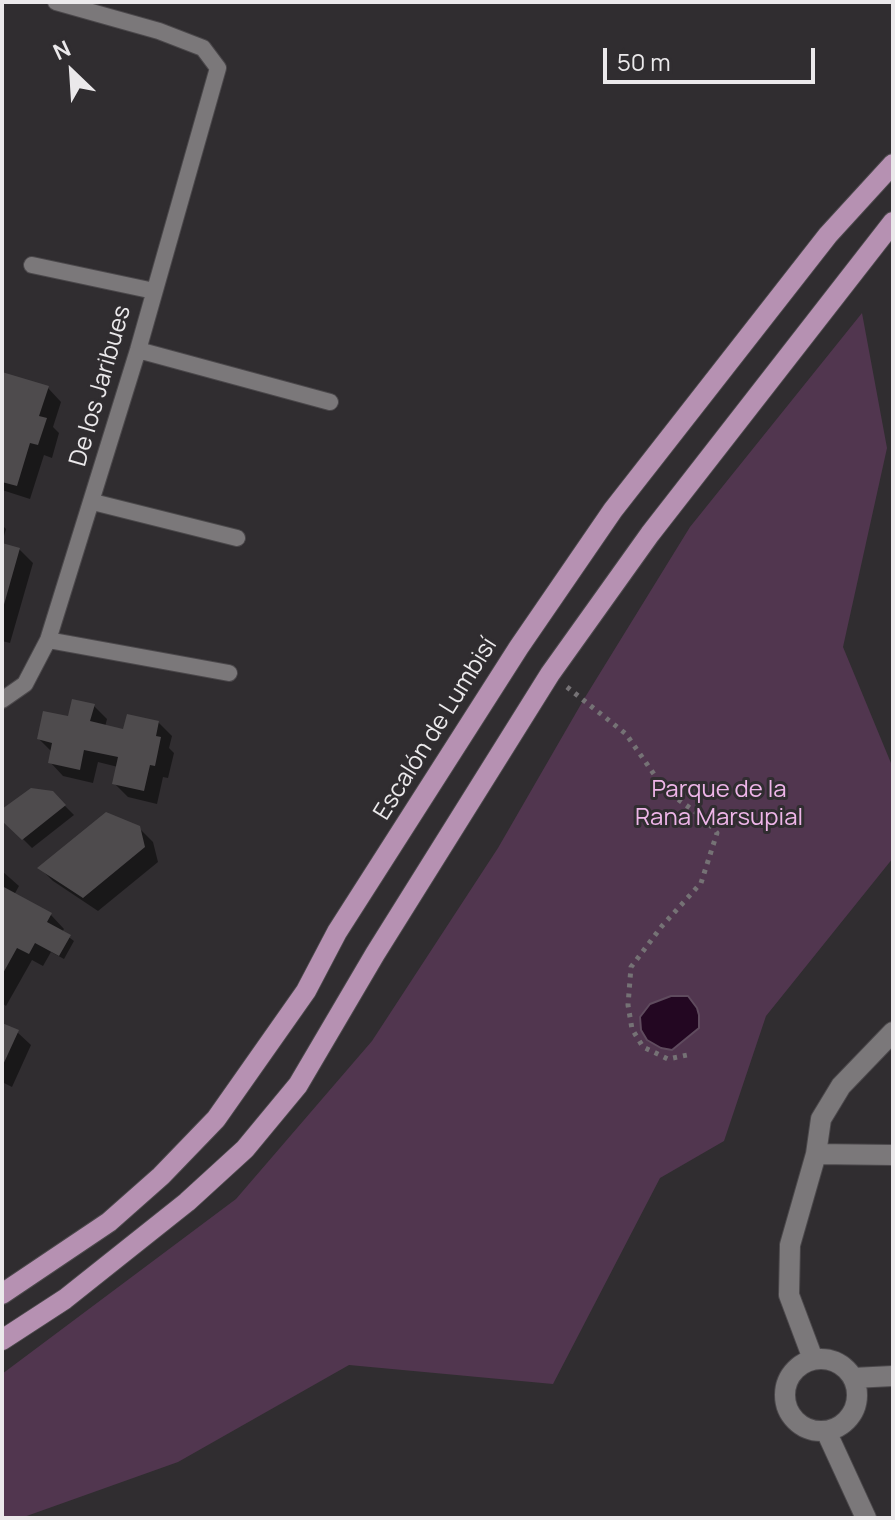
<!DOCTYPE html>
<html>
<head>
<meta charset="utf-8">
<style>
  body { margin:0 }
  #map { position:relative; width:895px; height:1520px; overflow:hidden; background:#302d30; font-family:Manrope,sans-serif }
  canvas { display:block }
  .frame { position:absolute; inset:0; border:4px solid #ebe9eb; pointer-events:none }
  .north { position:absolute; left:32px; top:32px; width:80px; height:80px; -webkit-text-stroke:6px #302d30; paint-order:stroke; rotate:335deg; font-size:22px; font-weight:700; line-height:32px; text-align:center; color:#ebe9eb }
  .north::after { content:''; display:block; margin:auto; width:28px; height:36px; background:#ebe9eb; clip-path:polygon(50% 0,100% 100%,50% 72%,0 100%) }
  .scale { position:absolute; left:603px; top:48px; width:212px; height:36px; box-sizing:border-box; border:4px solid #ebe9eb; border-top:0; padding-left:10px; font-size:24px; line-height:28px; white-space:nowrap; color:#ebe9eb; -webkit-text-stroke:6px #302d30; paint-order:stroke }
</style>
</head>
<body>
<div id="map">
<canvas width="895" height="1520"></canvas>
<div class="frame"></div>
<div class="north">N</div>
<div class="scale">50 m</div>
</div>
<script>
const g = document.querySelector('canvas').getContext('2d');
g.lineJoin = 'round';
function paint(path, color) {
  g.fillStyle = color;
  g.fill(path, 'evenodd');
}
function poly(rows) {
  const path = new Path2D();
  for (const r of rows) {
    if (r.length === 3) {
      path.moveTo(r[0] + r[2], r[1]);
      path.arc(r[0], r[1], r[2], 0, 2 * Math.PI);
      continue;
    }
    path.moveTo(r[0], r[1]);
    for (let i = 2; i < r.length; i += 2) path.lineTo(r[i], r[i + 1]);
  }
  return path;
}
function stroke(path, color, width, dash) {
  g.strokeStyle = color;
  g.lineWidth = width;
  g.lineCap = dash ? 'butt' : 'round';
  g.setLineDash(dash || []);
  g.stroke(path);
}
function write(font, color, halo, rows, align = 'center') {
  g.font = font + ' Manrope,sans-serif';
  g.lineWidth = 6;
  g.setLineDash([]);
  g.textBaseline = 'middle';
  g.strokeStyle = halo;
  g.fillStyle = color;
  for (const [text, x, y, turn = 0] of rows) {
    g.save();
    g.translate(x, y);
    g.rotate((+turn || 0) * Math.PI / 180);
    g.textAlign = isNaN(turn) ? turn : align;
    if (halo) g.strokeText(text, 0, 0);
    g.fillText(text, 0, 0);
    g.restore();
  }
}
paint(poly([
  [862,313,887,448,843,647,893,768,893,858,766,1016,724,1141,660,1178,553,1384,349,1365,178,1462,21,1518,2,1518,2,1374,236,1199,372,1041,498,848,584,699,690,527]
]), '#51364f');
const water = poly([
  [671,996,688,996,697,1008,699,1015,699,1028,672,1050,661,1048,647,1040,641,1030,640,1017,650,1004,671,996]
]);
paint(water, '#230722');
stroke(water, '#5f4b5e', 2);
paint(poly([
  [2,374,48,388,61,402,53,427,59,433,52,458,44,455,30,499,2,490],
  [2,525,6,529,2,543],
  [2,545,19,549,33,563,10,643,2,641],
  [94,706,107,719,105,727,125,731,158,722,172,736,169,748,174,753,168,778,163,777,157,804,128,797,114,783,118,767,98,762,93,783,63,776,50,762,52,752,39,739],
  [52,793,74,815,32,848,2,818,2,812],
  [139,828,153,842,158,862,98,911,53,881,40,868],
  [2,871,19,886,14,895,51,915,64,929,62,932,74,941,64,959,51,952,43,966,32,960,6,1006,2,1003],
  [2,1025,17,1032,31,1045,12,1087,4,1083,2,1087]
]), '#0007');
paint(poly([
  [2,372,49,386,39,416,47,418,38,445,30,443,17,486,2,482],
  [2,543,20,548,3,608,2,608],
  [72,699,95,704,90,721,123,729,127,714,159,721,156,736,161,737,155,766,150,765,144,791,112,784,118,757,84,750,80,770,48,763,52,743,37,739,43,711,68,716],
  [31,788,53,791,66,805,22,840,2,821,2,809],
  [106,812,140,826,145,847,83,898,37,868],
  [2,886,52,913,47,922,71,935,59,956,35,943,29,954,17,948,2,975],
  [2,1023,19,1030,2,1067]
]), '#4e4b4d');
const service = poly([
  [32,265,154,291],
  [138,350,330,402],
  [93,502,237,538],
  [48,640,229,673],
  [2,700,25,684,48,640,138,350,218,68,203,48,159,31,56,2]
]);
const minor = poly([
  [816,1154,893,1155],
  [821,1395,36],
  [813,1359,789,1295,790,1245,816,1154,821,1119,841,1086,893,1032],
  [853,1378,893,1376],
  [826,1431,866,1518]
]);
const primary = poly([
  [2,1294,109,1222,161,1176,216,1119,306,991,337,932,519,647,613,510,828,235,893,164],
  [2,1340,65,1299,187,1202,245,1149,298,1085,375,954,550,674,650,534,893,222]
]);
stroke(service, '#4b484b', 18);
stroke(minor, '#4b484b', 22);
stroke(primary, '#4b484b', 22);
stroke(poly([
  [567,687,626,734,665,790,704,818,717,833,701,883,662,926,631,967,628,1005,632,1029,643,1047,668,1059,692,1054]
]), '#757275', 5, [4, 6]);
stroke(service, '#7b787a', 16);
stroke(minor, '#7b787a', 20);
stroke(primary, '#b691b2', 20);
write('24px', '#ebe9eb', '#302d30', [
  ["De los Jaribues",101,386,-74],
  ["Escalón de Lumbisí",436,729,-58]
]);
write('24px', '#eeb5e8', '#302d30', [
  ["Parque de la",719,790],
  ["Rana Marsupial",719,818]
]);
</script>
</body>
</html>
